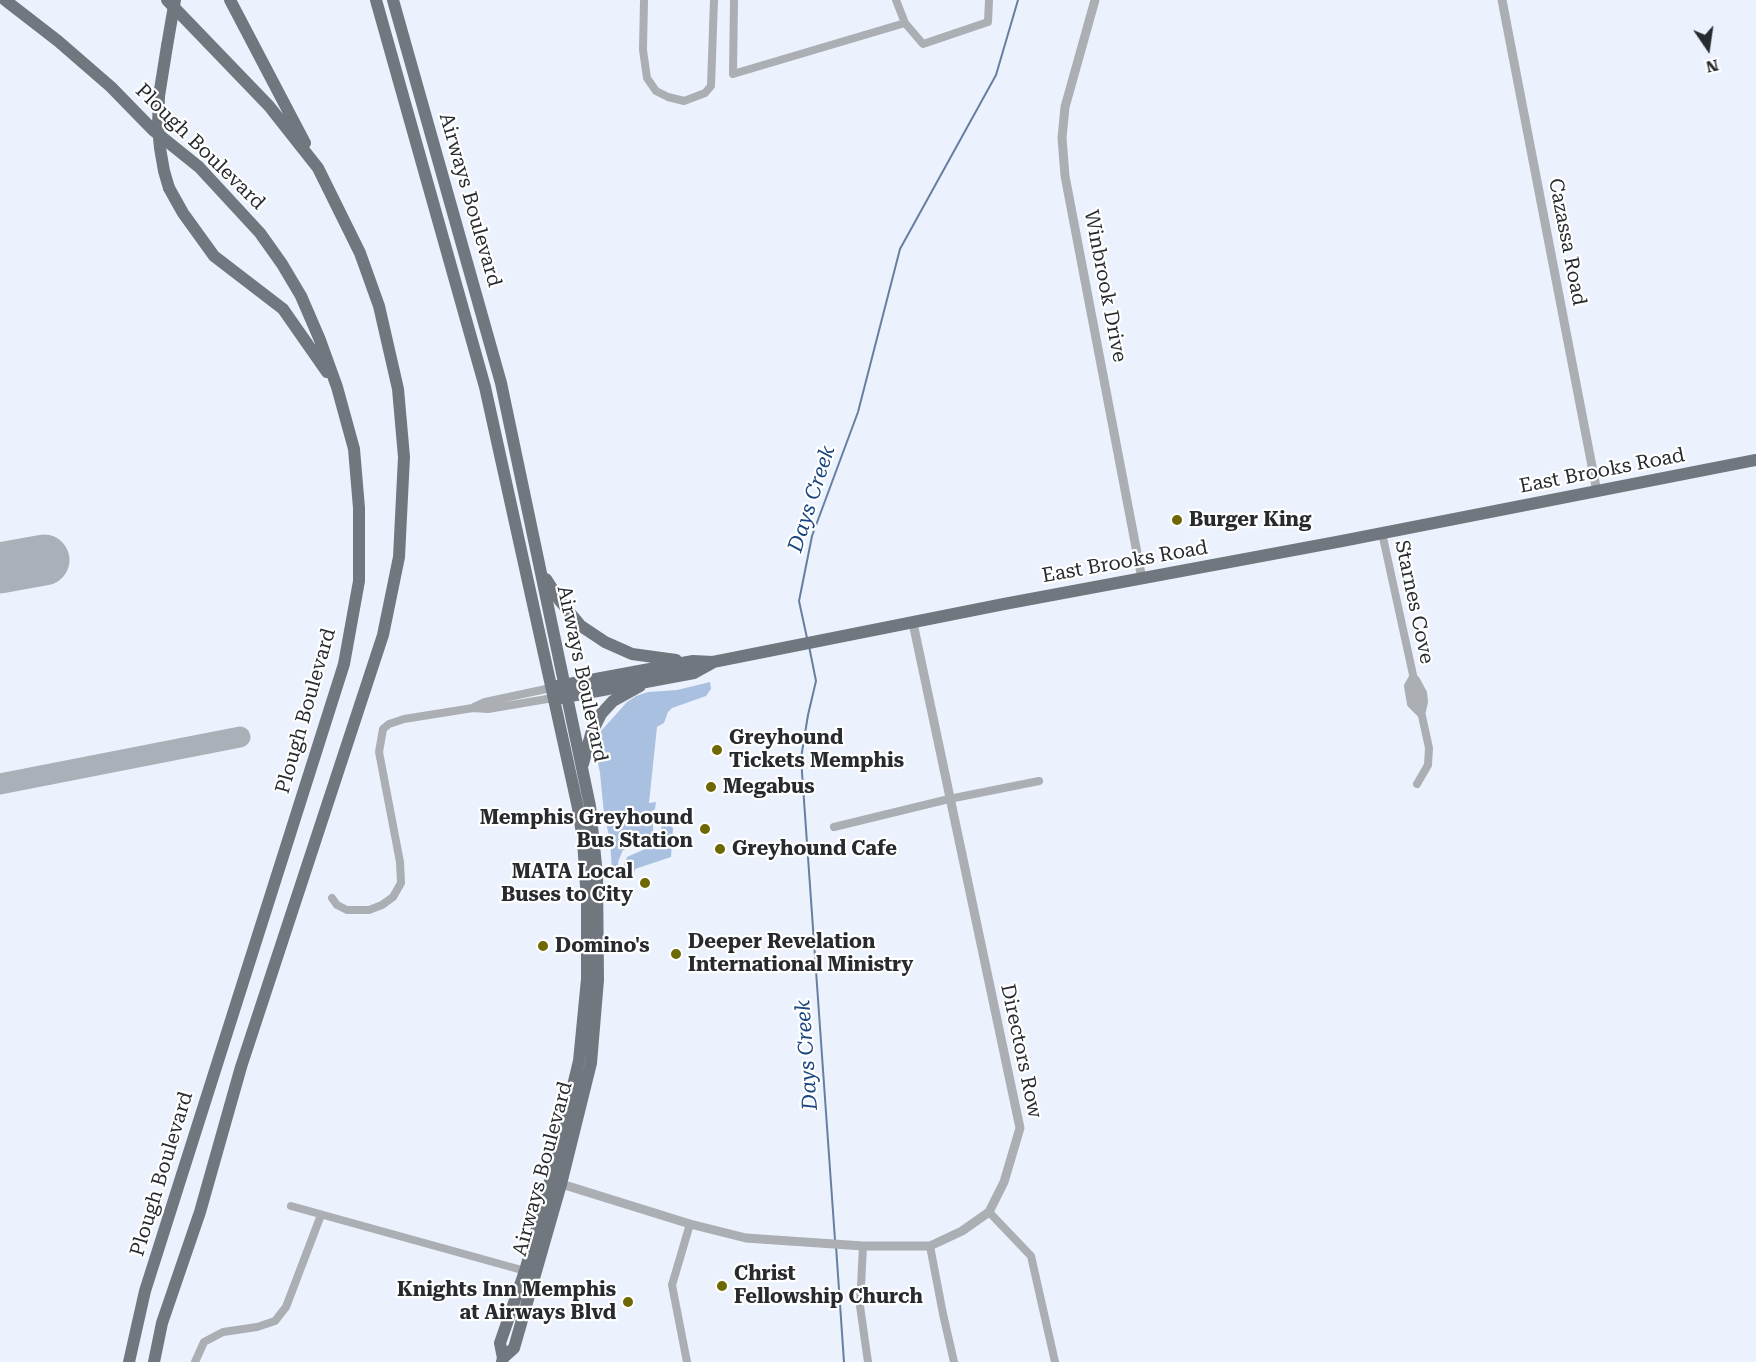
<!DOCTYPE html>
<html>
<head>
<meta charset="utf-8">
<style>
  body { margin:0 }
  #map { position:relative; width:1756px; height:1362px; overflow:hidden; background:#ebf2fd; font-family:"Roboto Serif",serif }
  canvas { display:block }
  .north { position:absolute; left:1678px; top:18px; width:60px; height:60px; -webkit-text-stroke:4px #fff; paint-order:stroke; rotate:167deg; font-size:16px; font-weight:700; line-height:24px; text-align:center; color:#272a2e }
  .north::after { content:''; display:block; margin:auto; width:21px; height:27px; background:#272a2e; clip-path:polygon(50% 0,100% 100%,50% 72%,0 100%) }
</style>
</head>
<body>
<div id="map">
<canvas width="1756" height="1362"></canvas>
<div class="north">N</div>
</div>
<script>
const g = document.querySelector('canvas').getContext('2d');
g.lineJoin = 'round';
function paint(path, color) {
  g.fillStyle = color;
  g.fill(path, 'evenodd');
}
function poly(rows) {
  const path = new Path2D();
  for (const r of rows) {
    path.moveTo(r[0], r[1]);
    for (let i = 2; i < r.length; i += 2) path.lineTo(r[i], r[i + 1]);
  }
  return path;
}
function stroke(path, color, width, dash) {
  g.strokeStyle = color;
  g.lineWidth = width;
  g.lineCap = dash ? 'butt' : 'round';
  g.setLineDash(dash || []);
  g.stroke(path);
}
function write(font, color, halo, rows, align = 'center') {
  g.font = font + ' "Roboto Serif",serif';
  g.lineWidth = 4.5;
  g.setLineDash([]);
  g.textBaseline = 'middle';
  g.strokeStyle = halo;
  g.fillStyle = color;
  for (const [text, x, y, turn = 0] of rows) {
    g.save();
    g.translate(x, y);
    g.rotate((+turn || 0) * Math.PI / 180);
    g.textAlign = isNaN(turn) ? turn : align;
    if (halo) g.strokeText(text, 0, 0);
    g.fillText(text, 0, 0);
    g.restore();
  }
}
paint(poly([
  [710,682,711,689,706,696,672,708,668,712,664,723,657,727,649,803,656,802,655,809,648,814,647,824,653,823,653,833,646,842,623,850,618,862,619,871,612,871,610,840,604,814,600,773,596,753,597,739,601,731,627,702,636,696,648,692,677,690],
  [662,824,667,827,669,824,673,828,671,857,635,869,634,873,630,872,624,864,627,857,654,845,660,837]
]), '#aac0e0');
stroke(poly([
  [807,638,799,601,812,536,858,412,900,249,996,75,1018,0],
  [809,646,816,681,808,715,801,758,835,1240],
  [836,1246,844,1362]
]), '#667fa1', 2);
stroke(poly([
  [0,784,240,737]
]), '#aab0b8', 21);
stroke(poly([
  [0,568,44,560]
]), '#aab0b8', 51);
stroke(poly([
  [644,0,643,50,647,78,656,91,668,97,684,101,705,93,711,86,714,0],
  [734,0,733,74,905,23],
  [896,0,905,23,923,44,988,22,989,0],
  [1382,533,1429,748,1428,765,1417,784],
  [1413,677,1408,686,1411,704,1421,714],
  [1416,680,1423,693,1424,702,1422,711],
  [474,707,485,702,551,688],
  [834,827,949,799,1039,781],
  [332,898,337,905,347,910,369,910,382,905,393,897,401,883,400,862,379,752,383,729,389,724,404,719,473,708,488,709,553,698],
  [291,1206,529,1272],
  [989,1212,1031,1256,1055,1362],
  [863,1246,860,1306,868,1362],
  [930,1246,943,1314,954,1362],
  [195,1362,204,1342,223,1332,257,1327,275,1321,286,1307,321,1215],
  [687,1362,672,1285,690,1224]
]), '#abaeb3', 8);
stroke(poly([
  [1095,0,1065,107,1062,138,1065,176,1142,579],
  [1502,0,1597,492],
  [555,1182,690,1224,746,1238,863,1246,930,1246,962,1231,989,1212,1004,1182,1020,1128,913,623]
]), '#abaeb3', 9);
stroke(poly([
  [5,0,58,41,111,87,153,130,199,167,260,233,282,264,301,296,320,340,337,387,354,449,359,508,359,581,344,664,145,1291,129,1362],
  [230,0,305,143],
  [376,0,485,387,578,808,583,840,587,902,587,979,579,1061,550,1181,525,1271,500,1343,503,1358,502,1362],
  [393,0,501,383,590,806,597,875,598,980,591,1063,561,1184,514,1348,503,1358],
  [159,96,167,46],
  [169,188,183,213,214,256,283,309,327,372],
  [546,579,560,601,581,626,605,642,632,654,676,660],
  [558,686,693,661,713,662,1004,604,1342,541,1756,460],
  [560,698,694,673,712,663],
  [583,764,591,734,601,714,613,701,640,686],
  [154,1362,162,1323,200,1212,241,1067,383,635,399,557,404,457,398,389,379,306,360,253,318,168,269,106,167,0]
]), '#71777e', 12);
stroke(poly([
  [167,46,175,0],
  [159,96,158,127,160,148,164,171,169,188]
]), '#71777e', 12);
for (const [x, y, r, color] of [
  [1177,520,6,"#6d6801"],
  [717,750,6,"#6d6801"],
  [711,787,6,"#6d6801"],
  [705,829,6,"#6d6801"],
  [720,849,6,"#6d6801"],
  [645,883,6,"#6d6801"],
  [543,946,6,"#6d6801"],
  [676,954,6,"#6d6801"],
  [722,1286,6,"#6d6801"],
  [628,1302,6,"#6d6801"]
]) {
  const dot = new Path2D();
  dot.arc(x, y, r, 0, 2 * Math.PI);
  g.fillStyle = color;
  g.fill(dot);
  stroke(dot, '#fff', 2);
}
write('20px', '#272a2e', '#fff', [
  ["Plough Boulevard",200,147,44],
  ["Airways Boulevard",470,200,74],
  ["Cazassa Road",1567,242,79],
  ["Winbrook Drive",1105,286,79],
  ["East Brooks Road",1602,471,-11],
  ["East Brooks Road",1125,562,-10],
  ["Starnes Cove",1414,602,78],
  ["Airways Boulevard",582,674,78],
  ["Plough Boulevard",306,711,-74],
  ["Directors Row",1021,1051,78],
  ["Airways Boulevard",543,1169,-75],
  ["Plough Boulevard",162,1174,-73]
]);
write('bold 20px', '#272a2e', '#fff', [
  ["Burger King",1189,520],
  ["Greyhound",729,738],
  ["Tickets Memphis",729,761],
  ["Megabus",723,787],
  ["Memphis Greyhound",693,818,"right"],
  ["Bus Station",693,841,"right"],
  ["Greyhound Cafe",732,849],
  ["MATA Local",633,872,"right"],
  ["Buses to City",633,895,"right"],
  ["Deeper Revelation",688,942],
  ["International Ministry",688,965],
  ["Domino's",555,946],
  ["Christ",734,1274],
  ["Fellowship Church",734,1297],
  ["Knights Inn Memphis",616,1290,"right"],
  ["at Airways Blvd",616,1313,"right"]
], 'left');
write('italic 21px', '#1a4681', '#fff', [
  ["Days Creek",812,499,-72],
  ["Days Creek",807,1055,-94]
]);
</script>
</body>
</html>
